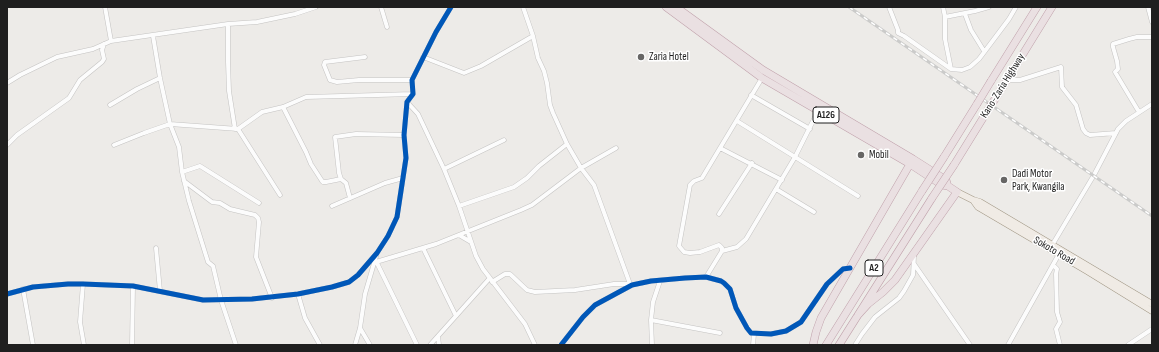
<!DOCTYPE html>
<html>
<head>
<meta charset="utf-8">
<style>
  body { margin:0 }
  #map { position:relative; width:1159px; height:352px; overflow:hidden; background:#edebe8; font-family:"Sofia Sans Condensed",sans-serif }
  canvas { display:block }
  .frame { position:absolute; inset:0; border:8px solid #1f1f1f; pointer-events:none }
</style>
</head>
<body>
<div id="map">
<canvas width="1159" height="352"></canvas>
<div class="frame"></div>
</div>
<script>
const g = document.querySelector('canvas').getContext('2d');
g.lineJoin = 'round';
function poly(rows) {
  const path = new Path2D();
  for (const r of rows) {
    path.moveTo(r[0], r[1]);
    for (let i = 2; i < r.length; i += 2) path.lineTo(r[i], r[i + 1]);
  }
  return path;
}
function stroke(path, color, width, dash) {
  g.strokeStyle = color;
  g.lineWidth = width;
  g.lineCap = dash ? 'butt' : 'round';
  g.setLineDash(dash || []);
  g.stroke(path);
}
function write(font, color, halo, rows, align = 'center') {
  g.font = font + ' "Sofia Sans Condensed",sans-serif';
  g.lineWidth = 3;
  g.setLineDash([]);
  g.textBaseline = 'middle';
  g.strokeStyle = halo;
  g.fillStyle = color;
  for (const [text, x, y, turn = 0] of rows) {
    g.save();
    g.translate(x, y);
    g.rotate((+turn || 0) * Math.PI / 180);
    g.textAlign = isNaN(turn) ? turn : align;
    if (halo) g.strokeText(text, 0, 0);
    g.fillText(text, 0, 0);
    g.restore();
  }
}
const street = poly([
  [105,7,111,41],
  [381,7,387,27],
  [523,7,533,36,538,58,544,71,547,83,550,105,553,113,567,144,581,168,594,185,630,284,632,285],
  [889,7,898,30,898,33,904,36,951,69,962,70,970,67,979,59,1009,19,1016,7],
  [943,7,945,17,945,39,951,69],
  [1148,7,1152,22],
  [965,14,971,30,984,51],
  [945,17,975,11,989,7],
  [228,24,228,62,229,91,235,129],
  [153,36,160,78,170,124,179,147,182,172,189,201,208,262,213,266,221,300,236,345],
  [365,57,325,62,324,65,330,80,337,82,359,80,412,80],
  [423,57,464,73,481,66,533,36],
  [1007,80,1020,80,1061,67,1062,87,1076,105,1083,129,1086,133,1090,135,1116,133],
  [7,83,20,75,57,57,93,49,111,41,228,24,257,22,295,14,316,7],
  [751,95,810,129],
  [407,102,418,114,444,169,459,206,476,256,483,269,525,324,535,345],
  [110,105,137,89,160,78],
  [283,107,306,152,311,164,322,181,323,182,326,182,341,179],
  [1139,112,1115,72,1118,69,1117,61,1113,47,1113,44,1129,39,1137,37,1152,37],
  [737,121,858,196],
  [238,129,280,195],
  [7,145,17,135,69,98,80,80,102,62,104,59,102,50,104,44],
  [114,145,144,133,170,124,238,129,262,112,283,107,306,97,413,94],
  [720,148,782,180],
  [444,169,504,140],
  [182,172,200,166,259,203],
  [184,181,212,202,220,203,230,209,255,215,258,218,259,222,256,257,272,298],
  [776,189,814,212],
  [350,198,346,183,341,179,339,173,335,137,356,134,404,135],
  [332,206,385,183,403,178],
  [459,206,514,187,527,178,539,166,567,144],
  [719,214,752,163],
  [459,235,471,242],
  [1051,247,1094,175,1118,129,1126,121,1152,104],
  [156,248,160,291],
  [423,248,456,316],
  [722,251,722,248,719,245,700,252,690,253,684,252,679,246,690,185,694,181,702,178,762,78],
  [376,261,417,345],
  [376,262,436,244,521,210,532,205,581,168,616,148],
  [914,264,970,345],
  [1053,265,1057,269,1056,274,1057,312,1060,322,1056,329,1060,345],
  [706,277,722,251,737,247,746,239,795,157,818,111],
  [492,282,505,274,510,274,527,290,535,292,575,290,614,284,630,284],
  [83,284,80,322,84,345],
  [23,289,33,345],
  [7,294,33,287,68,284,83,284,133,286,203,300,252,299,298,294,332,287,349,282,358,275,377,253,388,236,397,217,406,158,404,135,407,102,413,94,412,80,436,32,451,7],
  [298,294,305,318,320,345],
  [651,320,720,333],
  [360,328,370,345],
  [438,336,439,345],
  [132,345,133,286],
  [355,345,360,328,365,294,377,253],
  [430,345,489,279],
  [561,345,583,317,595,305,619,292,632,285,651,281,685,278,706,277,721,281,724,283,730,289,736,308,747,328,751,333,771,334,786,331,801,322,827,284,843,269,850,268],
  [652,345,651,320,653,302,660,281],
  [753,345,754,334],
  [855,345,862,334,875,317,899,298,904,291,913,275,914,256],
  [1008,345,1059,254],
  [1128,345,1152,329]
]);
const primary = poly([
  [957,192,973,200,978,207,1087,271,1152,311],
  [973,200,980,202,1152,304]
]);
const highway = poly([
  [666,7,762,78,910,164,942,185,948,186,957,192,895,280,883,292,868,304,858,315],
  [676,7,763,70,913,159,946,180,947,183],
  [991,81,1037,7],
  [1002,88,1052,7],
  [944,157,977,104],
  [954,165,988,110],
  [813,345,816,332,821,318,910,164],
  [826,345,922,191],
  [839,345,932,198]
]);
stroke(street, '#c4c3c2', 5);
stroke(primary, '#a29886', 7);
stroke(highway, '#c0a1ab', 8);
stroke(street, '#fcfcfc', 4);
stroke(primary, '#f0ebe5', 6);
stroke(highway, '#eae0e2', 7);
const rail = poly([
  [849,7,1152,216]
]);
stroke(rail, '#cbcbca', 3);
stroke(rail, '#fff', 1.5, [4.5]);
const highwayBridge = poly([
  [977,104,991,81],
  [988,110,1002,88],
  [922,191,944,157],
  [932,198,954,165]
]);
stroke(highwayBridge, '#c0a1ab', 8, []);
stroke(highwayBridge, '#eae0e2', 7);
stroke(poly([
  [7,294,33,287,68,284,83,284,133,286,203,300,252,299,298,294,332,287,349,282,358,275,377,253,388,236,397,217,406,158,404,135,407,102,413,94,412,80,436,32,451,7],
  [561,345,583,317,595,305,619,292,632,285,651,281,685,278,706,277,721,281,724,283,730,289,736,308,747,328,751,333,771,334,786,331,801,322,827,284,843,269,850,268]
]), '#0057b8', 5);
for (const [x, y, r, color] of [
  [641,57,4,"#676665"],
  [861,155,4,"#676665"],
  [1004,180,4,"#676665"]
]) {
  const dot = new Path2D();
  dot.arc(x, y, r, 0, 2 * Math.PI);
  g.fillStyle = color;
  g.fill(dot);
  stroke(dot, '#fff', 1.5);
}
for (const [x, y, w] of [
  [826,115,26],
  [874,268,18]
]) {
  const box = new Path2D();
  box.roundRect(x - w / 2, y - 8, w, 16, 3);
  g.fillStyle = '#fff';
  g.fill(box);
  stroke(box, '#1f1f1f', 1);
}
write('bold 10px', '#1f1f1f', null, [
  ["A126",826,115],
  ["A2",874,268]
]);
write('11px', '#1f1f1f', '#fff', [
  ["Zaria Hotel",649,57],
  ["Mobil",869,155],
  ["Dadi Motor",1012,174],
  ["Park, Kwangila",1012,187]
], 'left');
write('11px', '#1f1f1f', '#fff', [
  ["Kano-Zaria Highway",1003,86,-58],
  ["Sokoto Road",1054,251,30]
]);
</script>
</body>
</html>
